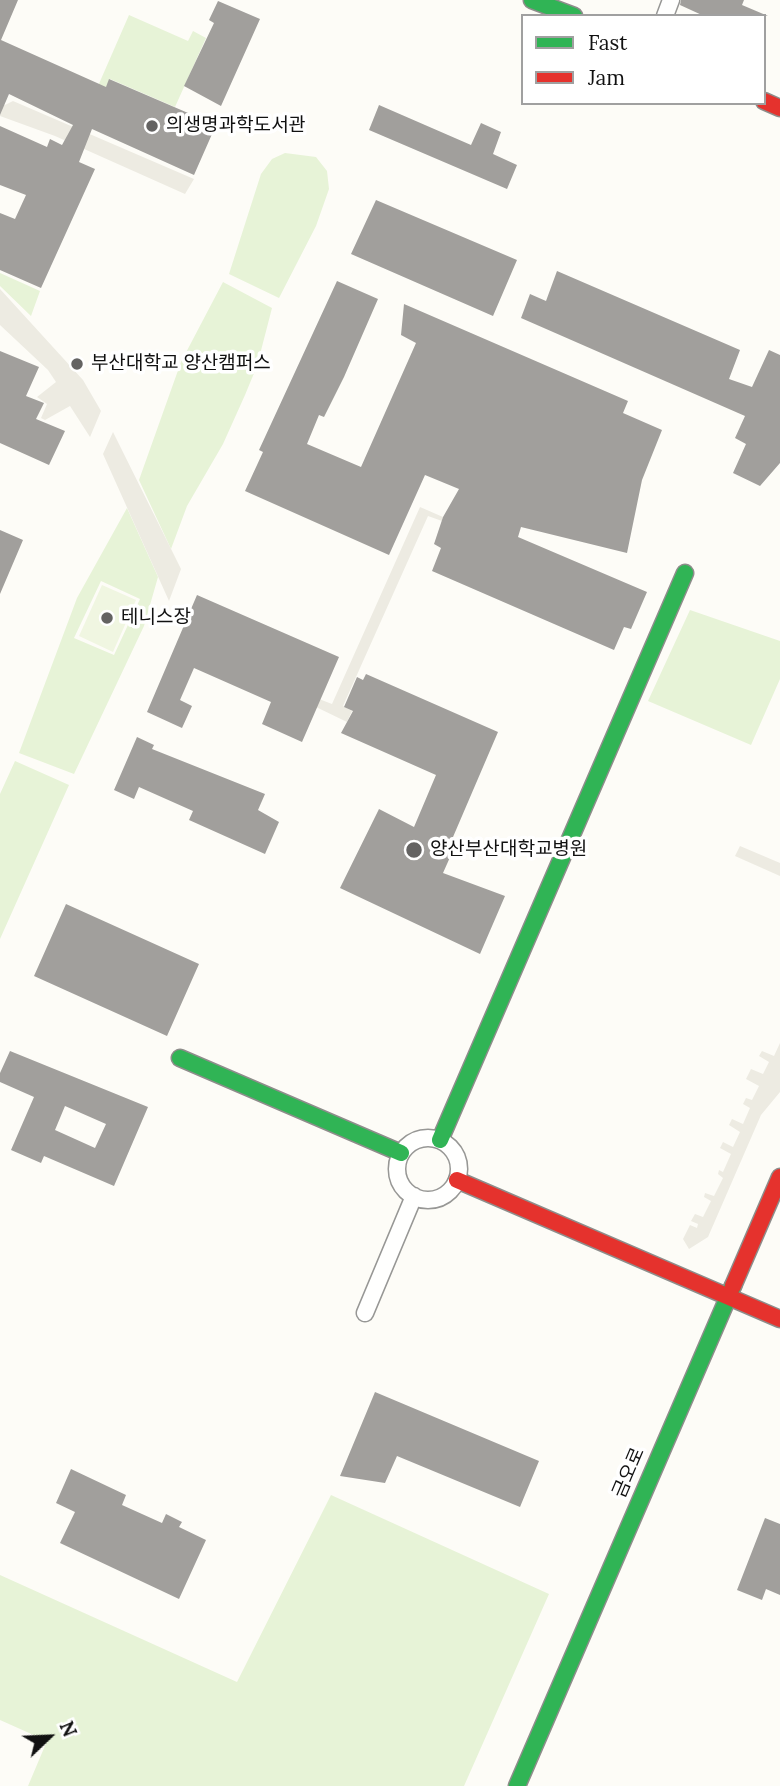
<!DOCTYPE html>
<html>
<head>
<meta charset="utf-8">
<style>
  body { margin:0 }
  #map { position:relative; width:780px; height:1786px; overflow:hidden; background:#fdfcf7; font-family:Lora,serif }
  canvas { display:block }
  .legend { position:absolute; left:521px; top:14px; width:245px; height:91px; box-sizing:border-box; background:#fff; border:2px solid #a0a0a0; margin:0; padding:9px 12px; list-style:none; font-size:21px; color:#111 }
  .legend li { display:flex; align-items:center; gap:14px; height:35px }
  .legend b { width:35px; border:2px solid #a0a0a0 }
  .north { position:absolute; left:14px; top:1702px; width:70px; height:70px; -webkit-text-stroke:5px #fff; paint-order:stroke; rotate:67deg; font-size:19px; font-weight:700; line-height:28px; text-align:center; color:#111 }
  .north::after { content:''; display:block; margin:auto; width:24px; height:32px; background:#111; clip-path:polygon(50% 0,100% 100%,50% 72%,0 100%) }
</style>
</head>
<body>
<div id="map">
<canvas width="780" height="1786"></canvas>
<ul class="legend">
<li><b style="height:9px;background:#30b455"></b>Fast</li>
<li><b style="height:9px;background:#e5322d"></b>Jam</li>
</ul>
<div class="north">N</div>
</div>
<script>
const g = document.querySelector('canvas').getContext('2d');
g.lineJoin = 'round';
function paint(path, color) {
  g.fillStyle = color;
  g.fill(path, 'evenodd');
}
function poly(rows) {
  const path = new Path2D();
  for (const r of rows) {
    if (r.length === 3) {
      path.moveTo(r[0] + r[2], r[1]);
      path.arc(r[0], r[1], r[2], 0, 2 * Math.PI);
      continue;
    }
    path.moveTo(r[0], r[1]);
    for (let i = 2; i < r.length; i += 2) path.lineTo(r[i], r[i + 1]);
  }
  return path;
}
function stroke(path, color, width, dash) {
  g.strokeStyle = color;
  g.lineWidth = width;
  g.lineCap = dash ? 'butt' : 'round';
  g.setLineDash(dash || []);
  g.stroke(path);
}
function write(font, color, halo, rows, align = 'center') {
  g.font = font + ' Lora,"Noto Sans KR",serif';
  g.lineWidth = 7;
  g.setLineDash([]);
  g.textBaseline = 'middle';
  g.strokeStyle = halo;
  g.fillStyle = color;
  for (const [text, x, y, turn = 0] of rows) {
    g.save();
    g.translate(x, y);
    g.rotate((+turn || 0) * Math.PI / 180);
    g.textAlign = isNaN(turn) ? turn : align;
    if (halo) g.strokeText(text, 0, 0);
    g.fillText(text, 0, 0);
    g.restore();
  }
}
paint(poly([
  [129,15,188,41,193,31,206,38,175,107,110,79,105,90,98,86],
  [285,153,316,157,327,171,329,189,316,226,279,298,229,274,261,174,272,159],
  [0,273,40,291,31,316,0,286],
  [223,282,272,308,257,366,245,395,223,444,187,506,171,549,139,480,181,362],
  [127,508,158,577,144,626,74,774,19,753,77,598],
  [101,581,140,599,114,655,74,638],
  [690,610,780,641,780,679,751,745,648,701],
  [15,761,69,785,0,939,0,794],
  [331,1495,549,1594,464,1786,28,1786,47,1741,0,1720,0,1575,237,1682]
]), '#e7f3d7');
paint(poly([
  [102,585,136,600,113,652,79,636]
]), '#f0f6e1');
paint(poly([
  [13,101,194,179,185,194,55,136,0,116,0,104,5,105],
  [0,289,83,380,101,411,90,437,70,406,45,420,41,418,47,404,37,397,56,382,48,370,0,325],
  [113,432,181,569,169,601,103,454],
  [420,507,443,517,442,521,428,516,343,706,352,711,347,722,316,707,319,699,332,704],
  [740,846,780,863,780,876,735,856],
  [780,1043,780,1092,761,1115,708,1237,689,1249,683,1239,690,1225,697,1228,698,1224,691,1221,695,1214,703,1217,711,1201,704,1197,705,1193,714,1196,723,1178,718,1174,719,1170,723,1172,731,1154,720,1148,723,1142,733,1147,740,1132,729,1125,732,1119,743,1124,750,1108,743,1104,746,1098,752,1100,759,1086,746,1079,751,1069,763,1074,769,1062,759,1056,762,1051,774,1056]
]), '#edebe2');
paint(poly([
  [0,0,18,0,1,40,106,87,109,79,216,125,194,175,92,129,79,162,95,169,41,288,0,270,0,213,15,219,26,195,0,185,0,126,47,147,50,139,62,145,73,125,9,94,0,115],
  [681,0,744,0,742,5,768,16,704,16,680,5],
  [218,1,260,19,221,106,184,86,214,23,209,20],
  [379,105,471,145,481,123,501,132,493,154,517,165,507,189,369,130],
  [376,200,517,260,493,316,351,254],
  [557,271,740,350,729,379,752,387,769,350,780,355,780,463,760,486,733,473,746,444,735,438,745,416,521,318,530,294,546,301],
  [337,281,378,299,344,377,324,417,319,415,307,444,361,467,416,343,401,335,404,304,628,401,623,413,662,430,642,480,627,553,521,527,518,537,647,592,631,629,624,627,614,650,432,571,441,548,434,544,443,517,459,489,425,475,389,555,245,491,263,452,259,450],
  [0,351,39,367,26,396,44,403,36,419,65,431,49,465,0,443],
  [0,530,23,540,0,594],
  [197,595,339,657,302,742,262,724,271,702,194,668,180,700,192,706,182,728,147,712],
  [366,674,498,732,450,844,455,846,443,873,505,896,480,954,340,888,379,809,414,827,436,775,341,733,353,711,344,707,357,677,363,680],
  [137,737,154,745,152,749,265,794,258,810,279,822,265,854,189,820,193,811,139,787,134,799,114,790],
  [66,904,199,964,167,1036,34,976],
  [10,1051,148,1107,114,1186,44,1156,41,1163,11,1150,34,1097,0,1082,0,1073],
  [65,1106,106,1124,95,1148,55,1130],
  [375,1392,539,1461,520,1507,397,1456,385,1483,340,1476],
  [71,1469,126,1495,122,1505,162,1523,166,1514,182,1522,179,1527,206,1540,179,1599,60,1543,75,1512,56,1503],
  [765,1518,780,1524,780,1595,766,1589,762,1600,737,1590]
]), '#a19f9c');
const street = poly([
  [665,16,671,0],
  [428,1169,31],
  [365,1313,414,1196]
]);
const fast = poly([
  [532,0,574,16],
  [180,1058,401,1153],
  [440,1140,685,573],
  [517,1786,733,1286]
]);
const jam = poly([
  [764,101,780,108],
  [457,1180,780,1319],
  [733,1286,780,1177]
]);
stroke(street, '#979795', 19);
stroke(fast, '#8e8d8b', 19);
stroke(jam, '#8e8d8b', 19);
stroke(street, '#fffffe', 16);
stroke(fast, '#30b455', 16);
stroke(jam, '#e5322d', 16);
for (const [x, y, r, color] of [
  [152,126,7,"#646362"],
  [77,364,7,"#646362"],
  [107,618,7,"#646362"],
  [414,850,9,"#646362"]
]) {
  const dot = new Path2D();
  dot.arc(x, y, r, 0, 2 * Math.PI);
  g.fillStyle = color;
  g.fill(dot);
  stroke(dot, '#fff', 2.5);
}
write('19px', '#111', '#fff', [
  ["의생명과학도서관",166,126],
  ["부산대학교 양산캠퍼스",91,364],
  ["테니스장",121,618],
  ["양산부산대학교병원",430,850]
], 'left');
write('19px', '#111', '#fff', [
  ["금오로",629,1473,-67]
]);
</script>
</body>
</html>
